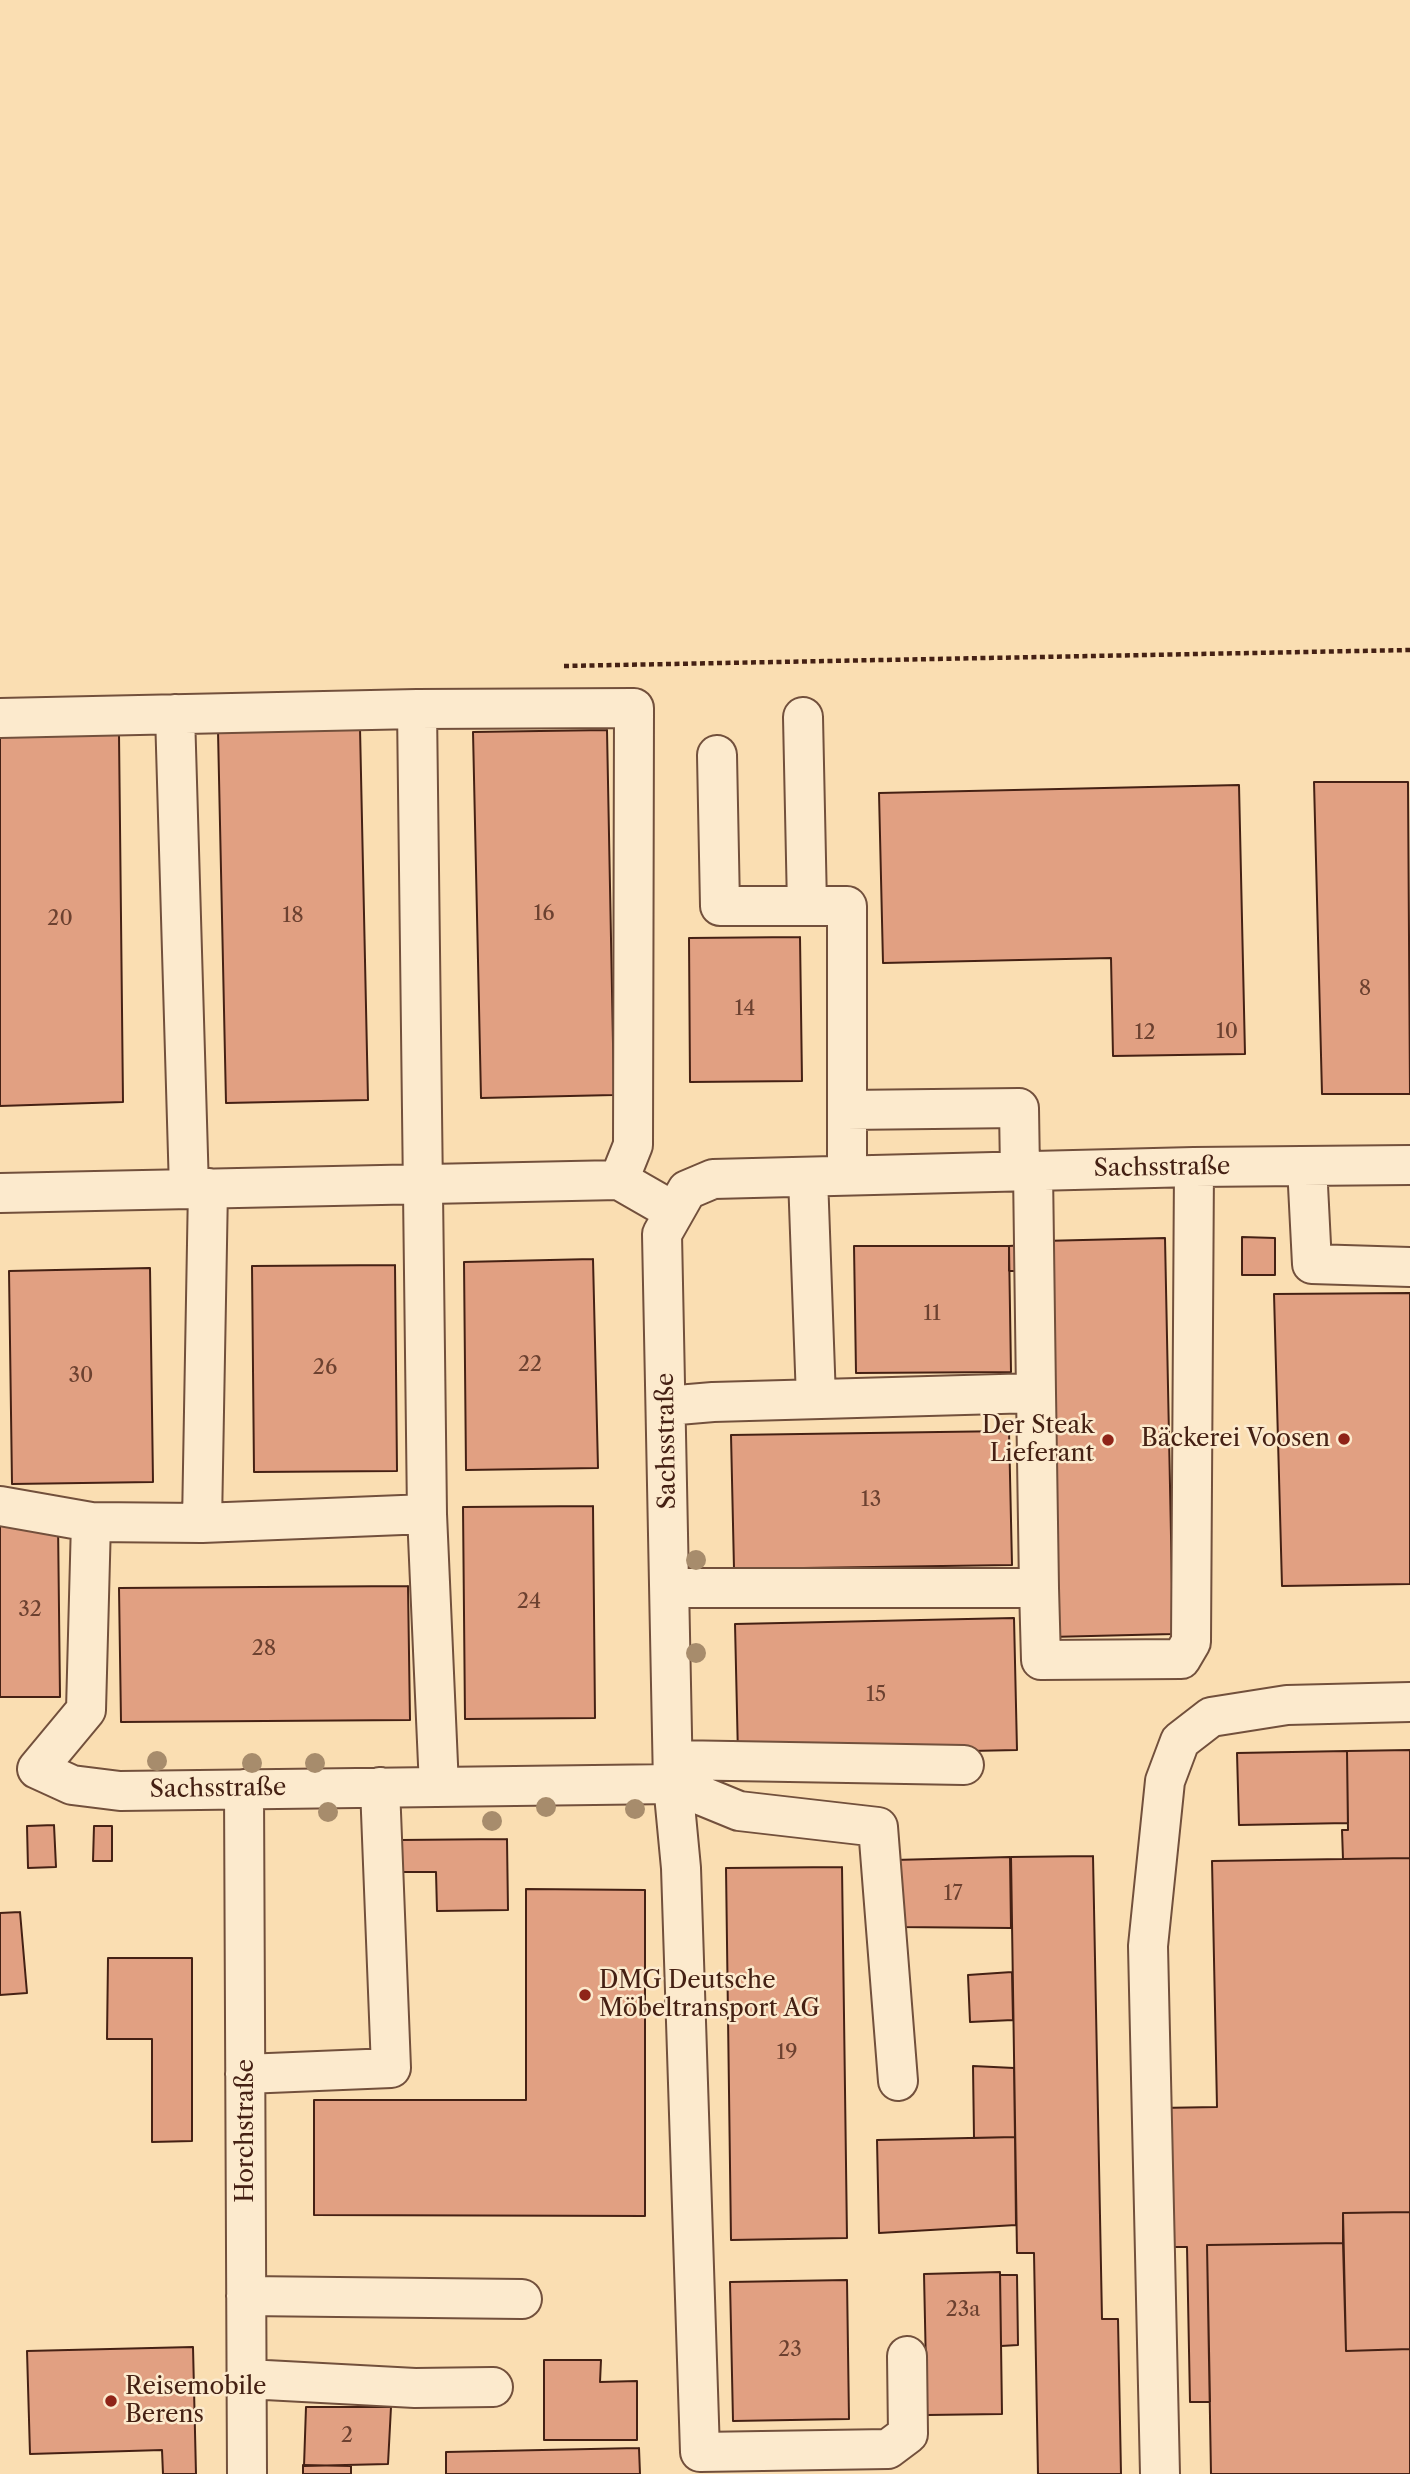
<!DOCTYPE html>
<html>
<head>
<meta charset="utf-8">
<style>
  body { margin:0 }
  canvas { display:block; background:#fadeb2 }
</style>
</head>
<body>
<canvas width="1410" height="2474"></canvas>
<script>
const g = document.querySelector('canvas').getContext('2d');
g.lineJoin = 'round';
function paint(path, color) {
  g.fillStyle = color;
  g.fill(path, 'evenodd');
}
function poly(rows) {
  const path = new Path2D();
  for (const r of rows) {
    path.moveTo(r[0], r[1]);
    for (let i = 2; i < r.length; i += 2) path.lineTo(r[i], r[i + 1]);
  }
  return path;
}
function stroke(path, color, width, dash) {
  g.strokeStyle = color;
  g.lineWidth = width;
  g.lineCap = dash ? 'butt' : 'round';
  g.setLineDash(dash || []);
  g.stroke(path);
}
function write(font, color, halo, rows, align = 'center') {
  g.font = font + ' "Libre Caslon Text",serif';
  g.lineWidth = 5;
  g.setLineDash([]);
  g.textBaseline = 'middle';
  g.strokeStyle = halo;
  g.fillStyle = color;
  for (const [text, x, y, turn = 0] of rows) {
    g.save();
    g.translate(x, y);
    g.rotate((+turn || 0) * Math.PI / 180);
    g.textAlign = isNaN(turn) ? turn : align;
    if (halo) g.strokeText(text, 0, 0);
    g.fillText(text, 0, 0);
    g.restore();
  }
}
const building = poly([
  [360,728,368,1100,226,1103,218,731,360,728],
  [607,730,614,1095,481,1098,473,732,607,730],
  [119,734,123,1102,0,1106,0,736,119,734],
  [1314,782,1408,782,1410,1094,1322,1094,1314,782],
  [1239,785,1245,1054,1113,1056,1111,958,883,963,879,793,1239,785],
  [800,937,802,1081,690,1082,689,938,800,937],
  [1242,1237,1275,1238,1275,1275,1242,1275,1242,1237],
  [1165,1238,1173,1634,1050,1637,1042,1241,1165,1238],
  [1025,1245,1026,1271,1009,1271,1009,1246,1025,1245],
  [854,1246,1009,1246,1011,1372,856,1373,854,1246],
  [593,1259,598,1468,466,1470,464,1262,593,1259],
  [395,1265,397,1471,254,1472,252,1266,395,1265],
  [150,1268,153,1482,12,1484,9,1271,150,1268],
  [1410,1293,1410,1584,1282,1586,1274,1294,1410,1293],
  [1009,1431,1012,1565,734,1569,731,1435,1009,1431],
  [593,1506,595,1718,465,1719,463,1507,593,1506],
  [58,1522,60,1697,0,1697,0,1523,58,1522],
  [408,1586,410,1720,121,1722,119,1588,408,1586],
  [1014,1618,1017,1750,738,1756,735,1624,1014,1618],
  [1410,1750,1410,1858,1343,1859,1342,1830,1348,1830,1347,1751,1410,1750],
  [1347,1751,1348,1823,1239,1825,1237,1753,1347,1751],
  [54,1825,56,1867,28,1868,27,1826,54,1825],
  [94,1826,112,1826,112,1861,93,1861,94,1826],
  [507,1839,508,1910,437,1911,436,1872,400,1872,400,1840,507,1839],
  [1093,1856,1102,2319,1118,2319,1121,2474,1038,2474,1034,2253,1017,2253,1011,1857,1093,1856],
  [1010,1857,1011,1928,895,1927,894,1860,1010,1857],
  [1410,1858,1410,2212,1343,2213,1343,2243,1207,2245,1210,2402,1190,2402,1187,2247,1161,2247,1159,2108,1217,2107,1212,1861,1410,1858],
  [842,1867,847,2238,731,2240,726,1868,842,1867],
  [526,1889,645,1890,645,2216,314,2215,314,2100,526,2100,526,1889],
  [20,1912,27,1993,0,1995,0,1913,20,1912],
  [108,1958,192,1958,192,2141,152,2142,152,2039,107,2039,108,1958],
  [1012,1972,1013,2020,970,2022,968,1975,1012,1972],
  [973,2066,1014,2068,1015,2137,974,2138,973,2066],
  [1015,2137,1016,2225,879,2233,877,2140,1015,2137],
  [1410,2212,1410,2349,1346,2351,1343,2213,1410,2212],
  [1343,2243,1346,2351,1410,2349,1410,2474,1211,2474,1207,2245,1343,2243],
  [1000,2272,1002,2414,927,2415,924,2274,1000,2272],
  [1000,2275,1017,2275,1018,2345,1001,2346,1000,2275],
  [847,2280,849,2419,733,2421,730,2282,847,2280],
  [193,2347,196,2474,163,2474,162,2450,30,2454,27,2351,193,2347],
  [544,2360,601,2360,600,2382,637,2381,637,2440,544,2440,544,2360],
  [306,2407,391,2407,388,2464,304,2466,306,2407],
  [639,2448,640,2474,446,2474,446,2452,639,2448],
  [303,2465,351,2466,351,2474,303,2474,303,2465]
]);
paint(building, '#e1a082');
stroke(building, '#452114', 2);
const minor = poly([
  [417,709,634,708,633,1145,619,1180],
  [175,714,189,1189],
  [803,717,807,906],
  [0,718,417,709,427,1514,439,1787],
  [717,755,720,906,847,906,847,1175],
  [847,1110,1019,1108,1020,1171],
  [1307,1166,1312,1264,1410,1267],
  [1033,1171,1036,1393],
  [808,1177,816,1399],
  [0,1193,619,1180,673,1211],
  [666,1406,713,1402,1036,1393,1039,1588,670,1588],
  [0,1506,91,1522],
  [427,1514,202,1523,91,1522,86,1710,37,1769,72,1785,120,1791,673,1784,662,1234,687,1190,713,1179,1194,1167,1410,1165],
  [202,1523,208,1188],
  [1039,1588,1041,1660,1181,1659,1191,1642,1194,1167],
  [673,1760,964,1765],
  [244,1789,247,2474],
  [245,2074,391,2068,380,1787],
  [898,2081,878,1827,739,1811,673,1784,681,1868,700,2452,888,2449,908,2434,907,2356],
  [246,2296,522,2299],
  [247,2379,415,2388,493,2387],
  [1160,2474,1148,1946,1165,1781,1180,1741,1211,1717,1287,1705,1410,1702]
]);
stroke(minor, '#72503c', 42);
stroke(poly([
  [564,666,1410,650]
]), '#452114', 4.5, [5, 3.5]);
stroke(minor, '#fceacd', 38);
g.fillStyle = '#a78c6c';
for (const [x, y] of [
  [696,1560],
  [696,1653],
  [157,1761],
  [252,1763],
  [315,1763],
  [546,1807],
  [635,1809],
  [328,1812],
  [492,1821]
]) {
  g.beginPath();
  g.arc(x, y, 10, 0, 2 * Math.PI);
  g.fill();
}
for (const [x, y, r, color] of [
  [1344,1439,7,"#8f2418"],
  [1108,1440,7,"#8f2418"],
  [585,1995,7,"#8f2418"],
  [111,2401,7,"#8f2418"]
]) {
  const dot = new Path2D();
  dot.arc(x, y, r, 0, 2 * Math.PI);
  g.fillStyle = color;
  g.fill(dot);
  stroke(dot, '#fceacd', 2.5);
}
write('21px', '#6c4130', null, [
  ["16",544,914],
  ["18",293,916],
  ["20",60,919],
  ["8",1365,989],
  ["14",745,1009],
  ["10",1227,1032],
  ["12",1145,1033],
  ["11",932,1314],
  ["22",530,1365],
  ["26",325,1368],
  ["30",81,1376],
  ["13",871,1500],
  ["24",529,1602],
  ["32",30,1610],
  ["28",264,1649],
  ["15",876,1695],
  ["17",953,1894],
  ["19",787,2053],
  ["23a",963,2310],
  ["23",790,2350],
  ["2",347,2436]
]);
write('24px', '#452114', '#fceacd', [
  ["Sachsstraße",1162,1168,-1],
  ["Sachsstraße",667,1441,-91],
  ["Sachsstraße",218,1789,-1],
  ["Horchstraße",246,2131,-90]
]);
write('24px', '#452114', '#fceacd', [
  ["Der Steak",1094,1426],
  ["Lieferant",1094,1454],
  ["Bäckerei Voosen",1330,1439],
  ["DMG Deutsche",599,1981,"left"],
  ["Möbeltransport AG",599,2009,"left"],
  ["Reisemobile",125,2387,"left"],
  ["Berens",125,2415,"left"]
], 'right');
</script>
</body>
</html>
